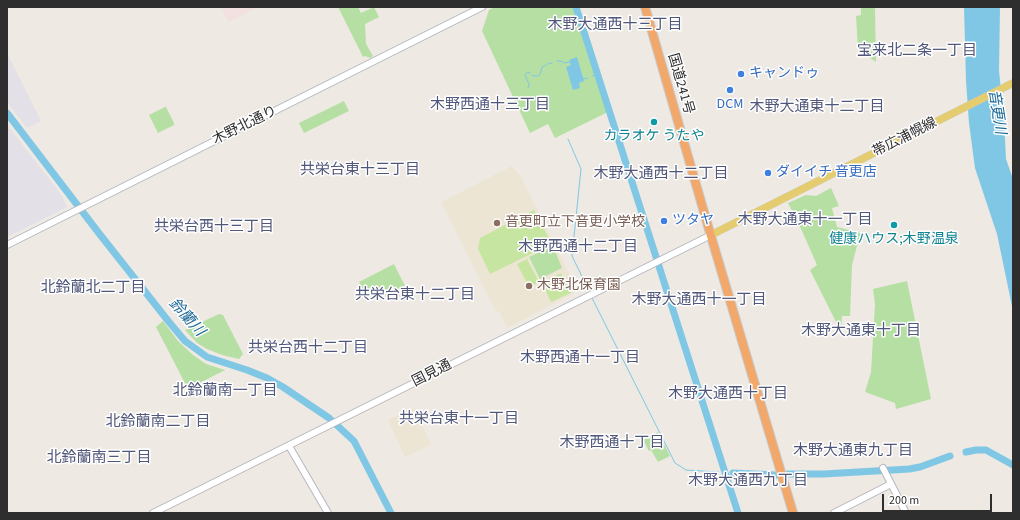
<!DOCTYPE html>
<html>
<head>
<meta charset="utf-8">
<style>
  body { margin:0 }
  #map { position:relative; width:1020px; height:520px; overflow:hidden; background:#eee9e2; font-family:"Source Sans 3",sans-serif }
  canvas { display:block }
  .frame { position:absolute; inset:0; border:8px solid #2e2e2e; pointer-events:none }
  .scale { position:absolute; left:882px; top:494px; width:110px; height:18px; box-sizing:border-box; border:2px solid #2e2e2e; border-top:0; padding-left:5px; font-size:12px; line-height:14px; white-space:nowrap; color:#2e2e2e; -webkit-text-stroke:3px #fff; paint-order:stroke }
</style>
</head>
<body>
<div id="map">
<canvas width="1020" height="520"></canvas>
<div class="frame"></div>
<div class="scale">200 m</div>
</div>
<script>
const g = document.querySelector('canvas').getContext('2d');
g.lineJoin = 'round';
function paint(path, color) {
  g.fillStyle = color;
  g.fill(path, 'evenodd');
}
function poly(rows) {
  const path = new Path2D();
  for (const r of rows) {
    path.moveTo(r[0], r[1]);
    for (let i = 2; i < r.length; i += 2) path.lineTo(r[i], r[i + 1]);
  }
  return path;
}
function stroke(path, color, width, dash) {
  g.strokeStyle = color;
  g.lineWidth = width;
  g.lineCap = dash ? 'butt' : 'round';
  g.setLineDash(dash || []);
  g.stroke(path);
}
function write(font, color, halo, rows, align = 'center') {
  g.font = font + ' "Source Sans 3","Noto Sans JP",sans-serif';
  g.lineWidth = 3;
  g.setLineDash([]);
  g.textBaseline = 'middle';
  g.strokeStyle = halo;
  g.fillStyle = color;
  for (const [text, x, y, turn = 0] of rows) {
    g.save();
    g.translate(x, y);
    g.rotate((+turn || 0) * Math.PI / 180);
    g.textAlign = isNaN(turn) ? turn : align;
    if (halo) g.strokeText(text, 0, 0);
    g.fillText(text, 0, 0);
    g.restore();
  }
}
paint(poly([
  [7,53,41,121,27,128,7,102],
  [7,125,55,186,62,196,67,207,7,237]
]), '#e3e1e7');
paint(poly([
  [512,166,521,177,578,291,507,328,499,311,496,312,441,202],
  [414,408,431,444,405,457,388,420]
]), '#ede5d3');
paint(poly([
  [221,7,259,7,229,22]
]), '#f3e0e1');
paint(poly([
  [338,7,358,7,361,13,374,7,379,17,365,24,366,44,373,56,370,58,365,56,363,57],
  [495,7,574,7,608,112,555,138,548,124,530,133,482,31,489,10],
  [861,7,875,7,876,62,858,50,856,16,861,15],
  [344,101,349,111,304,133,299,123],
  [165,107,166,107,174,123,174,125,158,133,149,115],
  [831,188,839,206,832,208,837,227,864,234,857,246,852,265,850,316,842,316,841,332,810,270,817,265,802,231,788,203,806,195,816,196],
  [553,246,562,268,540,279,529,257],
  [394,264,405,286,386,296,382,289,366,297,359,282],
  [907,281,931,399,896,409,895,403,865,392,871,372,875,304,873,289],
  [219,314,223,315,243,354,239,359,222,355,207,349,197,343,185,330],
  [163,321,178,341,193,355,206,364,225,370,188,389,156,327],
  [658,432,670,456,658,462,651,450,649,451,643,440]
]), '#b6dfa4');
paint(poly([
  [534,210,548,236,547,246,490,274,478,249,480,238],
  [527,259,539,282,529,287,517,264],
  [561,273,571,293,551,302,542,283]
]), '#c6e5a1');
paint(poly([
  [964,7,1000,7,999,71,1004,118,1006,159,1013,179,1013,311,997,234,975,168,969,123,966,81],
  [577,57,584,81,579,83,580,88,573,90,566,67,571,65,569,60]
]), '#7fc7e5');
stroke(poly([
  [557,61,560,61,565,63,570,62],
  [548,64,552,63],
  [532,75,534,76,538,76,540,74,542,67,546,65],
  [592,76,598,74],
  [583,79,588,78],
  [528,88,529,84,525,75,527,72,530,73],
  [568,139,581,169,572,256,590,293],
  [592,298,675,463,686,470,718,472],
  [724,470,725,470]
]), '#7fc7e5', 1);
stroke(poly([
  [576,7,738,513],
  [7,113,98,232,169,322,185,341,207,357,247,370,267,378,283,387,329,418,354,441,391,513],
  [966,452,976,450,986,450,1013,465],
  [733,473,776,475],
  [788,474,824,474,909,469,920,467,950,456]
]), '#7fc7e5', 7);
const secondary = poly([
  [7,245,482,7],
  [289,446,328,513],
  [883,468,906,513],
  [153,513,711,235],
  [834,513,891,484]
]);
const primary = poly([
  [711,235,1013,83]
]);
const highway = poly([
  [645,7,708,226,793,513]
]);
stroke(secondary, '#b5b7c0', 8);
stroke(primary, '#c9c9c9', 8);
stroke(highway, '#c9c9c9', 10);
stroke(secondary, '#fff', 6);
stroke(primary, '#e5cd6f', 7);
stroke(highway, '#f1a86a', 8);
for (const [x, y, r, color] of [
  [741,74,4,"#3f7fe0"],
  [730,90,4,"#3f7fe0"],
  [654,122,4,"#0f9aa8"],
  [768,173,4,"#3f7fe0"],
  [664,221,4,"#3f7fe0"],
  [497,223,4,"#8d6e63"],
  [894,225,4,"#0f9aa8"],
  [529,286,4,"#8d6e63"]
]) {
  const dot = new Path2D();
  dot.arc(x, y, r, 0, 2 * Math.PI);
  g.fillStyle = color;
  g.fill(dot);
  stroke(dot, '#fff', 1.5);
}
write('14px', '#366cbe', '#fff', [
  ["キャンドゥ",749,74],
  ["DCM",730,105,"center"],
  ["ダイイチ 音更店",776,173],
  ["ツタヤ",672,221]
], 'left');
write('14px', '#2e2e2e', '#fff', [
  ["国道241号",680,84,74],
  ["木野北通り",245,126,-26],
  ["帯広浦幌線",905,138,-27],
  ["国見通",432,374,-27]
]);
write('14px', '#0d838f', '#fff', [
  ["カラオケ うたや",654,137],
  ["健康ハウス;木野温泉",894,240]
]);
write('14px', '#785e54', '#fff', [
  ["音更町立下音更小学校",505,223],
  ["木野北保育園",537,286]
], 'left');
write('15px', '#51577b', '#fff', [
  ["木野大通西十三丁目",615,26],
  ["宝来北二条一丁目",917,52],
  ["木野西通十三丁目",490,106],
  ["木野大通東十二丁目",817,108],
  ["共栄台東十三丁目",360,171],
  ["木野大通西十二丁目",661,175],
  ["木野大通東十一丁目",805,221],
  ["共栄台西十三丁目",214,228],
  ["木野西通十二丁目",578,248],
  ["北鈴蘭北二丁目",93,289],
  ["共栄台東十二丁目",415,296],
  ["木野大通西十一丁目",699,301],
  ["木野大通東十丁目",861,332],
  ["共栄台西十二丁目",308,349],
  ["木野西通十一丁目",580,359],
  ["北鈴蘭南一丁目",225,392],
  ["木野大通西十丁目",728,395],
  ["共栄台東十一丁目",459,420],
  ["北鈴蘭南二丁目",158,423],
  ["木野西通十丁目",612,444],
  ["木野大通東九丁目",853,452],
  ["北鈴蘭南三丁目",99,459],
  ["木野大通西九丁目",748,482]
]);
write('italic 15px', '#1a6795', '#fff', [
  ["音更川",996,112,81],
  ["鈴蘭川",186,318,48]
]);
</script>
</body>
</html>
